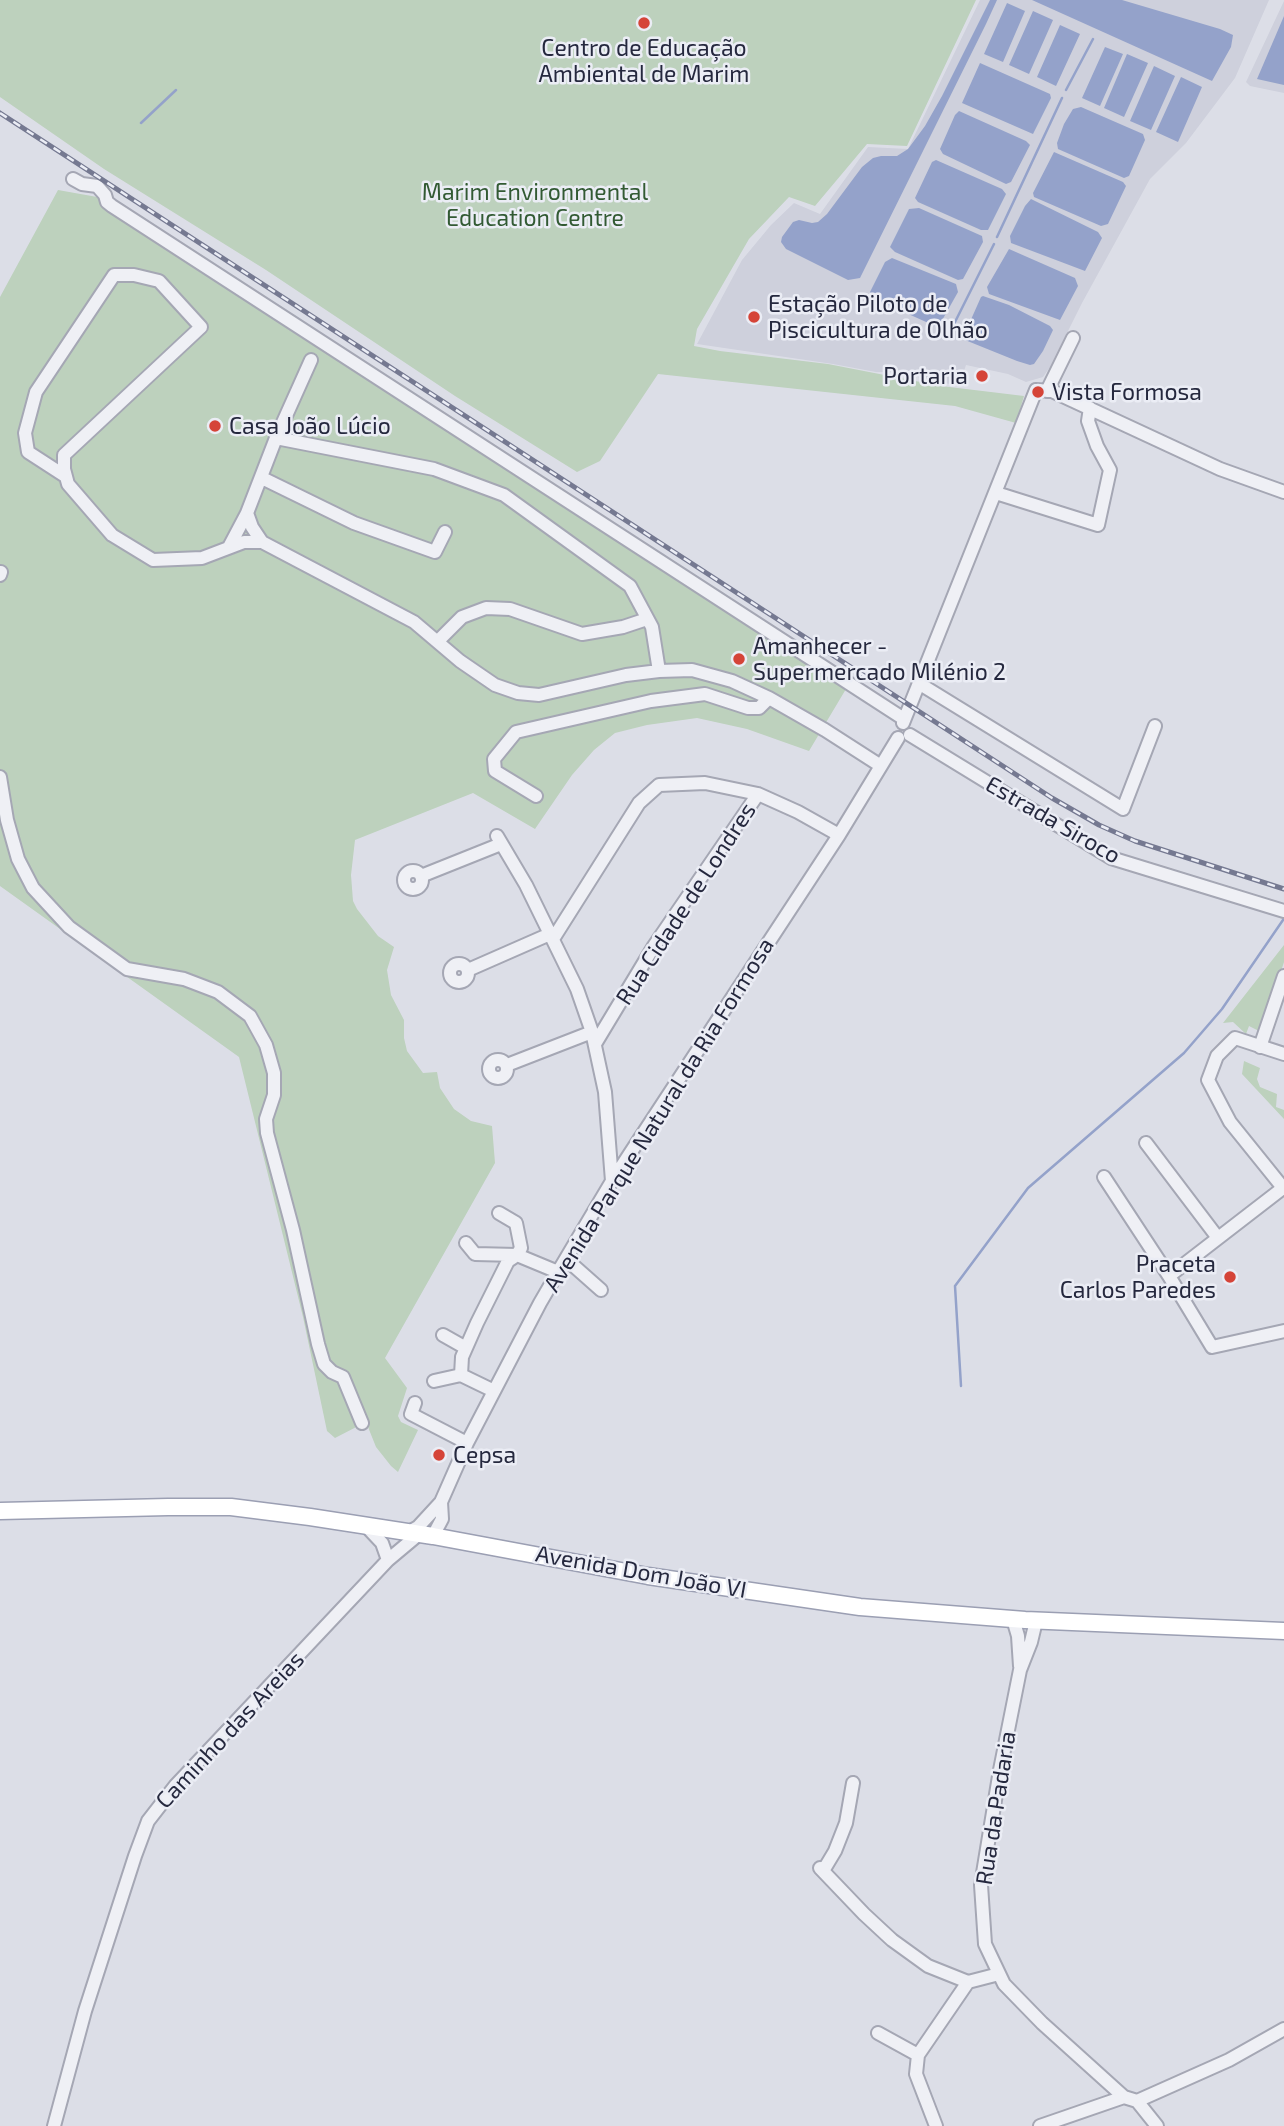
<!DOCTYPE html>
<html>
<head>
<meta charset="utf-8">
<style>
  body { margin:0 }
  canvas { display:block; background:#dcdee7 }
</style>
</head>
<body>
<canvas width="1284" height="2126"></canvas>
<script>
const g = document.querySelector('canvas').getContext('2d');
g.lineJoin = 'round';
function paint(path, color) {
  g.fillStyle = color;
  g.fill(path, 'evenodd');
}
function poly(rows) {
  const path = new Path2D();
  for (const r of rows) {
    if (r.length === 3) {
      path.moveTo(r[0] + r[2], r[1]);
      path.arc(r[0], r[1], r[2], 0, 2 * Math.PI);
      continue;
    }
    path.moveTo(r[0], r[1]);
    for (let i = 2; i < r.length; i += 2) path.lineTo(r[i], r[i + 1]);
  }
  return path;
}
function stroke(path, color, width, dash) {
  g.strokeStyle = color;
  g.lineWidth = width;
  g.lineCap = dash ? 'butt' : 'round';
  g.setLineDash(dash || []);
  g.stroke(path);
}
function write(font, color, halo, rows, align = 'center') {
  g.font = font + ' "Exo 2",sans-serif';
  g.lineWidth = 5;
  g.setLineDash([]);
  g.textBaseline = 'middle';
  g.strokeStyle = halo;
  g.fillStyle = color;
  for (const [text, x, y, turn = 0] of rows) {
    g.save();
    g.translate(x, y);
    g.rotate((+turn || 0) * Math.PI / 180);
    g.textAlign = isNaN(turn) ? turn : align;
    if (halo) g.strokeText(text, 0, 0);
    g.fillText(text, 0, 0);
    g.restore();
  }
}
paint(poly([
  [980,0,1269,0,1235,78,1186,143,1150,179,1082,303,1050,367,1043,377,1026,382,1008,374,966,365,959,386,894,372,876,372,833,364,697,344,742,260,771,225,794,203,820,214,868,147,908,149],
  [1284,1,1284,93,1250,86,1246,82]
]), '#ced0dc');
paint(poly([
  [0,0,976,0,907,146,867,144,815,206,789,197,749,239,697,329,694,346,720,351,828,364,941,386,1024,396,1016,423,955,406,658,374,600,461,577,472,455,396,266,270,104,169,0,97],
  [58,190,114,200,846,689,809,751,747,729,697,718,647,725,615,733,594,750,572,775,535,829,473,793,355,840,351,875,353,901,357,909,378,936,394,947,387,970,391,995,404,1020,404,1038,407,1051,423,1073,437,1072,440,1088,454,1109,471,1121,492,1126,495,1163,385,1358,407,1388,398,1416,401,1422,418,1430,398,1472,391,1466,376,1447,366,1422,335,1438,327,1431,303,1317,239,1057,0,886,0,297],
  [1284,945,1284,962,1261,1032,1249,1026,1246,1034,1233,1022,1223,1023],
  [1244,1061,1260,1068,1257,1079,1260,1087,1277,1094,1276,1107,1284,1110,1284,1119,1242,1074]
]), '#bdd1bd');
paint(poly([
  [990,0,997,0,986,24,860,278,848,280,786,249,781,242,782,237,793,222,799,220,812,223,818,222,827,214,862,167,873,158,881,156,897,156,908,149,925,126,942,96],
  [1032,0,1122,0,1220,29,1233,35,1231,47,1212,81],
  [1007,3,1025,11,1003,62,984,54],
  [1033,11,1053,20,1029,74,1009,65],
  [1284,16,1284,85,1257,79],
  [1060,25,1080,34,1056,86,1037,77],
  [1105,47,1123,54,1100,106,1082,98],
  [1127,54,1148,63,1124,117,1104,108],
  [980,63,1050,94,1051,98,1033,134,962,103],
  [1154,66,1175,76,1151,130,1130,121],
  [1181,77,1202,87,1178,142,1156,132],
  [1081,107,1143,134,1145,140,1129,176,1124,178,1058,149,1057,143,1064,124,1073,109],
  [959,111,1026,141,1030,145,1011,182,1006,184,943,154,940,149,955,115],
  [1054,152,1123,182,1126,186,1108,224,1101,226,1034,197,1033,193],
  [936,160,1002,189,1006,194,988,230,981,230,918,202,915,198,932,162],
  [1031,199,1098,232,1102,238,1085,271,1011,243,1010,236,1025,206],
  [919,208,982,236,983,242,963,279,958,280,895,252,890,247,909,209],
  [1009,249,1075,278,1078,286,1060,320,989,294,987,287],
  [892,258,956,284,958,292,940,324,935,326,875,299,870,292,885,262],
  [983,296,1009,305,1050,326,1053,330,1043,351,1034,364,1030,365,1017,361,965,340,965,333,981,297]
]), '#94a2ca');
stroke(poly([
  [1066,90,1093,39],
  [141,123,176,90],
  [997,237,1062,98],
  [951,330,994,244],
  [961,1386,955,1286,1028,1188,1184,1053,1222,1009,1283,920]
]), '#94a2ca', 2.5);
const minor = poly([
  [73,179,82,184,97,186,105,195,107,202,112,206,904,719],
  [1047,391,1073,338],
  [276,438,434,469,504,495,630,586,652,627,659,671],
  [65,476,28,452,25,433,36,392,114,275,134,275,159,281,201,327,64,455,64,469,68,484,112,535,153,560,202,558,244,542,262,542,414,622,460,661,495,685,518,693,539,695,626,675,659,671,692,670,732,681,769,698,825,730,881,766],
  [262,478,354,523,435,552,445,532],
  [996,493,1098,525,1110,470,1097,446,1088,421,1090,408],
  [262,542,252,527,247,513,276,438,311,360],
  [229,547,247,513],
  [0,575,1,572],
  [438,641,462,617,486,608,510,609,582,634,623,627,647,619],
  [920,684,1123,809,1155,726],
  [903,723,1036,390,1052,391,1220,469,1284,492],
  [910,735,1111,858,1284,911],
  [0,777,7,820,18,859,33,888,69,927,127,969,184,979,218,992,250,1016,266,1045,274,1073,274,1095,266,1119,267,1133,293,1230,318,1344,324,1364,332,1372,343,1377,362,1423],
  [536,796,495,771,494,759,516,732,651,701,705,694,748,708,759,708,769,698],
  [497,836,526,885,577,989,592,1032,605,1092,612,1181],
  [413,880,9],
  [421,876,501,844],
  [553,939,639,803,659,785,705,783,758,794,798,812,839,835],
  [459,973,9],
  [468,970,550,934],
  [595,1044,654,946,758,794],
  [1260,1047,1284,976],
  [1284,1054,1235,1038,1217,1056,1208,1080,1230,1122,1284,1189],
  [498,1069,9],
  [507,1065,592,1032],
  [1146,1143,1218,1238],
  [1104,1177,1169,1276,1212,1347,1284,1331],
  [466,1243,475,1254,517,1255,558,1272],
  [566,1259,601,1290],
  [1169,1276,1283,1188],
  [443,1335,466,1348],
  [434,1381,461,1375],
  [494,1391,461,1375,462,1357,477,1323,508,1261,517,1255,521,1248,516,1223,499,1213],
  [415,1403,411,1414,467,1443],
  [366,1526,382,1543,388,1560],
  [407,1533,418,1527,441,1502,467,1443,540,1303,558,1272,612,1181,839,835,898,738],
  [433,1536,442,1519,441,1502],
  [1013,1619,1018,1636,1020,1666],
  [1036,1621,1031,1642,1020,1670,1000,1770,981,1885,985,1944,1004,1984,1042,2023,1124,2097,1137,2101,1157,2126],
  [820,1868,864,1914,892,1940,928,1966,968,1982],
  [823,1871,835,1851,846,1823,853,1783],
  [878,2033,918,2055],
  [1137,2101,1229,2060,1284,2029],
  [54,2126,85,2011,135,1856,148,1821,176,1785,388,1560,419,1534],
  [936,2126,916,2074,918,2055,968,1982,999,1974],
  [1040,2126,1124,2097]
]);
const major = poly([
  [0,1511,168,1507,231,1507,310,1517,433,1536,648,1576,860,1607,1025,1620,1284,1631]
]);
stroke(minor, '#a5a7b4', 16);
stroke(major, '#9b9fb3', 19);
stroke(minor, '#eff0f5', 12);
stroke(major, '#fff', 16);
const rail = poly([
  [0,113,1052,798,1099,825,1135,841,1284,889]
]);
stroke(rail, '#757991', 5);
stroke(rail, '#ebedf5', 2.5, [8]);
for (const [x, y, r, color] of [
  [644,23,7,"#d54438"],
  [754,317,7,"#d54438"],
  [982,376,7,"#d54438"],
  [1038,392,7,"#d54438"],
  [215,426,7,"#d54438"],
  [739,659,7,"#d54438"],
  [1230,1277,7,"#d54438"],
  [439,1455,7,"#d54438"]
]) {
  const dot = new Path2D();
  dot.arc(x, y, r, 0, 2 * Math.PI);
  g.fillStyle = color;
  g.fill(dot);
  stroke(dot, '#ebedf5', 2.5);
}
write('23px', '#25283e', '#ebedf5', [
  ["Centro de Educação",644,48,"center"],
  ["Ambiental de Marim",644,74,"center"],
  ["Estação Piloto de",768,304],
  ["Piscicultura de Olhão",768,330],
  ["Portaria",968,376,"right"],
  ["Vista Formosa",1052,392],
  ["Casa João Lúcio",229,426],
  ["Amanhecer -",753,646],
  ["Supermercado Milénio 2",753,672],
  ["Praceta",1216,1264,"right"],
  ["Carlos Paredes",1216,1290,"right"],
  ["Cepsa",453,1455]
], 'left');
write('23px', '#325a33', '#ebedf5', [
  ["Marim Environmental",535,192],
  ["Education Centre",535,218]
]);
write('23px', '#25283e', '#ebedf5', [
  ["Estrada Siroco",1053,820,30],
  ["Rua Cidade de Londres",686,904,-57],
  ["Avenida Parque Natural da Ria Formosa",659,1115,-58],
  ["Avenida Dom João VI",641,1572,10],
  ["Caminho das Areias",230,1730,-47],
  ["Rua da Padaria",996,1808,-81]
]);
</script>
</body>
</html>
